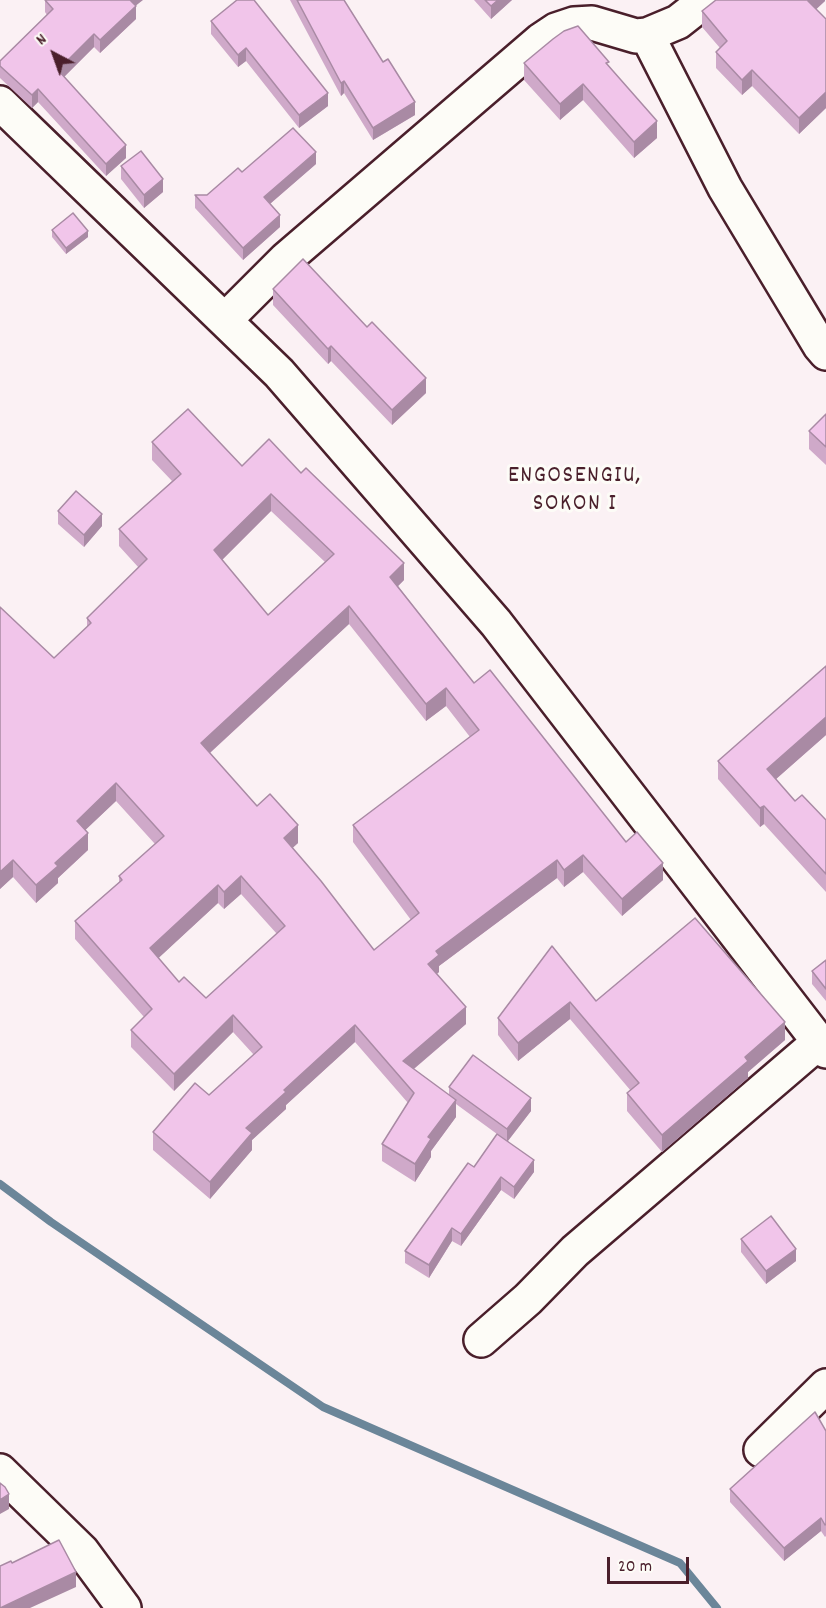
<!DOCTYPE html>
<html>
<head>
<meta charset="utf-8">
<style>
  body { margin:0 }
  #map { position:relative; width:826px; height:1608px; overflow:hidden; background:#fbf1f4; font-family:Dekko,sans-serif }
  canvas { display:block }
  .north { position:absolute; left:24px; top:24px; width:60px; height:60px; -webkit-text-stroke:4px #fdfcf7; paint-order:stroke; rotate:319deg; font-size:16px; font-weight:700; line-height:24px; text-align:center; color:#4a1f2b }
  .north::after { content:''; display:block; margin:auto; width:21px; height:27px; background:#4a1f2b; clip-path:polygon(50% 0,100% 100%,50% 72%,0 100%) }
  .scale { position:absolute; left:607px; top:1557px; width:82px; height:27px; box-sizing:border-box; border:3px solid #4a1f2b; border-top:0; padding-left:8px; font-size:18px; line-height:21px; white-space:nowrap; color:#4a1f2b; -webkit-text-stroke:4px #fdfcf7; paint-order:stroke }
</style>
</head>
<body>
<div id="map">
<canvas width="826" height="1608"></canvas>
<div class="north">N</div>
<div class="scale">20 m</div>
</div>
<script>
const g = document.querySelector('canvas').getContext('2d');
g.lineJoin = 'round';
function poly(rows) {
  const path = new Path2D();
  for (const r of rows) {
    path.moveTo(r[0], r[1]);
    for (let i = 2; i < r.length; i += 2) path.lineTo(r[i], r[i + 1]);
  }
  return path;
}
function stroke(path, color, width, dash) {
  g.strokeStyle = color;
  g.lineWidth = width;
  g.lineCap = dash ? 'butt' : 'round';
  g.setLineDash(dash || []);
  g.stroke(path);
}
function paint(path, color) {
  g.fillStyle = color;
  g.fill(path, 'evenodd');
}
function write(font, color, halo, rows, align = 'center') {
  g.font = font + ' Dekko,sans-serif';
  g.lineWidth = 6;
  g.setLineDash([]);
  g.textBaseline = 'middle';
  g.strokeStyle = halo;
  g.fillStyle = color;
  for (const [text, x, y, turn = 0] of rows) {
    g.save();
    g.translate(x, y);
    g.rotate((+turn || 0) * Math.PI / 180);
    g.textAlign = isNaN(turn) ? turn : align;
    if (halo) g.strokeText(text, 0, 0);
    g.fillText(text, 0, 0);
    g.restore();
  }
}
stroke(poly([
  [0,1184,51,1222,323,1407,680,1563,717,1608]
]), '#6b8699', 8);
const minor = poly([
  [647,35,725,188,820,346,826,353],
  [0,103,279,373,496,623,826,1051],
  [225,320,286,259,541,40,556,30,574,24,592,23,636,36,647,35,678,22,706,0],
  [481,1340,528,1299,575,1251,819,1042],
  [761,1450,826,1386],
  [0,1471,82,1551,124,1608]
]);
stroke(minor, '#4a1f2b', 38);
stroke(minor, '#fdfcf7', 33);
paint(poly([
  [45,0,135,6,136,19,100,53,94,47,64,77,126,158,106,176,38,102,32,108,0,78,0,61,47,15,45,12],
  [290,0,337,0,415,115,373,140,344,93,341,96],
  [474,0,512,0,491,19],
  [825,0,825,1,816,9,826,19,826,108,799,134,752,86,742,95,716,68,716,52,720,48,702,27,702,11],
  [211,21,328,106,299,128,246,61,238,67,211,34],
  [524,63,609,66,657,138,634,158,583,100,560,120,524,80],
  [316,164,270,204,280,227,243,260,195,208,195,195,207,195,242,172],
  [121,166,163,192,144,208,121,179],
  [52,230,88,237,66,254,52,237],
  [273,289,367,327,426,393,392,425,331,361,328,364,273,305],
  [826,414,826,465,809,449,809,431],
  [152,442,242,466,404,580,398,586,474,683,663,880,622,916,583,872,564,887,557,878,439,966,439,972,437,974,466,1024,414,1069,449,1095,449,1087,531,1111,508,1141,534,1172,514,1199,501,1190,461,1246,452,1241,429,1278,405,1263,405,1251,474,1167,497,1134,456,1104,456,1117,431,1151,431,1157,415,1182,382,1161,382,1144,408,1103,355,1042,286,1105,286,1109,252,1140,252,1150,210,1199,153,1150,153,1132,209,1095,254,1055,233,1032,174,1091,131,1047,131,1030,144,1017,75,939,75,921,119,882,119,876,155,844,116,801,85,830,88,850,58,878,58,883,36,903,13,877,0,889,54,658,87,627,87,618,139,568,119,546,119,529,172,481,152,460],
  [271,511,325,562,268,615,222,560],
  [349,624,426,721,446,706,470,737,353,825,353,842,411,920,374,950,292,848,298,843,257,806,210,753],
  [241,894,277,934,206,998,179,982,158,958,218,903,224,909],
  [58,511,102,526,84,547,58,524],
  [826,666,826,735,776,779,795,801,826,820,826,892,764,824,760,827,718,779,718,761],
  [552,946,596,1001,785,1040,748,1072,748,1078,662,1152,627,1111,627,1093,631,1091,570,1019,518,1061,498,1035,498,1018],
  [826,960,826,1001,812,984,812,971],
  [741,1239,796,1261,766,1284,741,1252],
  [826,1431,826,1536,825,1537,821,1531,784,1561,730,1502,730,1489]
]), '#cfa9c9');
paint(poly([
  [129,0,143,0,129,11],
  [498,0,512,0,491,19,491,6],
  [809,0,825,0,825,1,808,17,808,1],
  [136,6,136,19,100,53,100,40],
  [94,34,94,47,58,83,58,70],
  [246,48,246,61,238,67,238,55],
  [752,70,752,86,742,95,742,80],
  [344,81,344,93,341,96,341,83],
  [583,84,583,100,560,120,560,104],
  [38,89,38,102,32,108,32,95],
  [826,92,826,108,799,134,799,118],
  [328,93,328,106,299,128,299,115],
  [415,102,415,115,373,140,373,128],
  [657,121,657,138,634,158,634,142],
  [126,145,126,158,106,176,106,164],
  [316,152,316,164,264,209,264,197],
  [163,179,163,192,144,208,144,195],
  [280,215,280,227,243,260,243,248],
  [88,231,88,237,66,254,66,248],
  [331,346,331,361,328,364,328,349],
  [426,378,426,393,392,425,392,410],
  [271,494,271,511,214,568,214,550],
  [102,514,102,526,84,547,84,535],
  [404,563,404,580,390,594,390,577],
  [349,606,349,624,201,761,201,743],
  [446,688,446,706,426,721,426,704],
  [826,717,826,735,767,787,767,769],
  [116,783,116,801,77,838,77,821],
  [764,806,764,824,760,827,760,808],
  [298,825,298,843,284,856,284,838],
  [88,833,88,850,58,878,58,883,36,903,36,885,55,863],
  [583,855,583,872,564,887,564,870],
  [13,860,13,877,0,889,0,872],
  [557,860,557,878,439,966,439,972,428,981,428,964,436,951],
  [663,863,663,880,622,916,622,899],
  [241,876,241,894,224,909,224,892],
  [218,885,218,903,150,966,150,948],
  [570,1002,570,1019,518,1061,518,1043],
  [466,1007,466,1024,403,1078,403,1061],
  [233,1015,233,1032,174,1091,174,1074],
  [785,1022,785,1040,748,1072,748,1078,662,1152,662,1135,745,1057],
  [355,1025,355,1042,286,1105,286,1109,252,1140,252,1150,210,1199,210,1182,246,1128,284,1090],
  [531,1098,531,1111,507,1142,507,1129],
  [456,1100,456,1117,431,1151,431,1157,415,1182,415,1164,428,1137],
  [534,1160,534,1172,514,1199,514,1187],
  [501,1177,501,1190,461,1246,461,1234],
  [452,1228,452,1241,429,1278,429,1265],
  [796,1249,796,1261,766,1284,766,1271],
  [9,1494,9,1509,0,1514,0,1500],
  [821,1518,821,1531,784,1561,784,1548],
  [76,1572,76,1587,30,1608,0,1608]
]), '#a98aa4');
const building = poly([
  [45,0,130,0,136,6,100,40,94,34,58,70,126,145,106,164,38,89,32,95,0,66,0,61,53,9,45,0],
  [237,0,254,0,328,93,299,115,246,48,238,55,211,21,237,0],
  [297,0,344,0,383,62,388,59,415,102,373,128,344,81,341,83,297,0],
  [485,0,498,0,491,6,485,0],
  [716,0,809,0,808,1,826,19,826,92,799,118,752,70,742,80,716,52,727,41,702,11,716,0],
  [578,26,609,62,606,63,657,121,634,142,583,84,560,104,524,63,553,39,564,31,578,26],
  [293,128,316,152,264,197,280,215,243,248,195,195,207,195,238,168,242,172,293,128],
  [141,151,163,179,144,195,121,166,141,151],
  [73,213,88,231,66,248,52,230,73,213],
  [303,259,367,327,372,322,426,378,392,410,331,346,328,349,273,289,303,259],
  [188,409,242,466,269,439,301,473,306,468,404,563,390,577,474,683,490,670,626,842,637,832,663,863,622,899,583,855,564,870,557,860,436,951,439,955,428,964,466,1007,403,1061,456,1100,428,1137,431,1139,415,1164,382,1144,414,1093,355,1025,284,1090,286,1092,246,1128,252,1133,210,1182,153,1132,195,1083,209,1095,262,1047,233,1015,174,1074,131,1030,152,1009,75,921,122,880,119,876,164,836,116,783,77,821,88,833,55,863,58,866,36,885,13,860,0,872,0,607,54,658,91,623,87,618,147,559,119,529,181,474,152,442,188,409],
  [271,494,334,554,268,615,214,550,271,494],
  [349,606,426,704,446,688,479,730,353,825,419,913,374,950,321,881,284,838,298,825,270,794,257,806,201,743,349,606],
  [241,876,285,926,206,998,184,977,179,982,150,948,218,885,224,892,241,876],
  [826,414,826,447,809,431,826,414],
  [76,491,102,514,84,535,58,511,76,491],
  [826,666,826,717,767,769,795,801,802,795,826,820,826,874,764,806,760,808,718,761,826,666],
  [695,918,785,1022,745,1057,748,1061,662,1135,627,1093,639,1083,570,1002,518,1043,498,1018,552,946,596,1001,695,918],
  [826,960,826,989,812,971,826,960],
  [473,1055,531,1098,507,1129,449,1087,473,1055],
  [497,1134,534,1160,514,1187,501,1177,461,1234,452,1228,429,1265,405,1251,468,1163,474,1167,497,1134],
  [771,1216,796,1249,766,1271,741,1239,771,1216],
  [815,1412,826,1431,826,1524,825,1525,821,1518,784,1548,730,1489,815,1412],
  [0,1483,5,1487,9,1494,0,1500,0,1483],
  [59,1540,76,1572,0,1608,0,1566,11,1561,12,1563,59,1540]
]);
paint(building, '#f1c5ea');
stroke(building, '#a98aa4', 1.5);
g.letterSpacing = '1.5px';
write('24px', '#4a1f2b', '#fdfcf7', [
  ["ENGOSENGIU,",575,478],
  ["SOKON I",575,506]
]);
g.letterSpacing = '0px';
</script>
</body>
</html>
